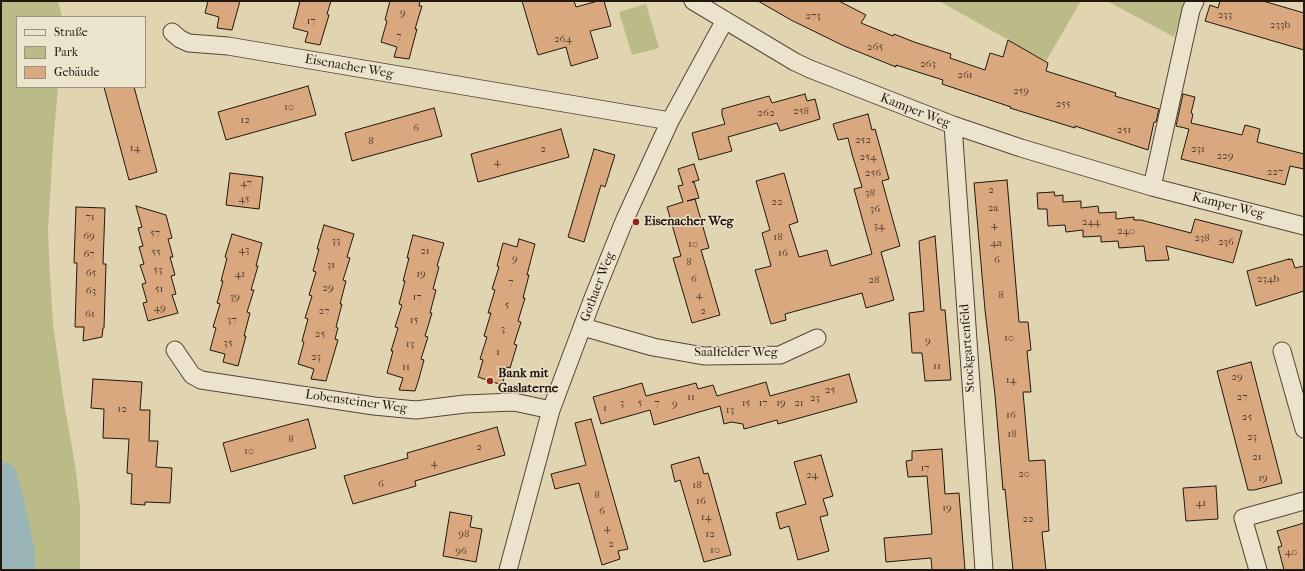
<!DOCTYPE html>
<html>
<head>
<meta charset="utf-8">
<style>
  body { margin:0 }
  #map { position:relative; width:1305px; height:571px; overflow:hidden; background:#e1d4b0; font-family:"IM FELL French Canon",serif }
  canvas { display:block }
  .frame { position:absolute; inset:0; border:2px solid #22170f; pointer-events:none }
  .legend { position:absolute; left:16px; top:16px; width:130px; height:72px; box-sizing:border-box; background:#ece3cc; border:1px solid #9b9180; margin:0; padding:5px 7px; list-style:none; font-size:12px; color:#22170f }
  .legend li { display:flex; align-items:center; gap:8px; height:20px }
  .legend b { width:20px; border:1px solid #9b9180 }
</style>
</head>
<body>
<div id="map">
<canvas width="1305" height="571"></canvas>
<div class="frame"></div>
<ul class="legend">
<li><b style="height:5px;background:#ece3cc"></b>Straße</li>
<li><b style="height:11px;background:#babb86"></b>Park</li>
<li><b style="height:11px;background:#daa87f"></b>Gebäude</li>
</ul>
</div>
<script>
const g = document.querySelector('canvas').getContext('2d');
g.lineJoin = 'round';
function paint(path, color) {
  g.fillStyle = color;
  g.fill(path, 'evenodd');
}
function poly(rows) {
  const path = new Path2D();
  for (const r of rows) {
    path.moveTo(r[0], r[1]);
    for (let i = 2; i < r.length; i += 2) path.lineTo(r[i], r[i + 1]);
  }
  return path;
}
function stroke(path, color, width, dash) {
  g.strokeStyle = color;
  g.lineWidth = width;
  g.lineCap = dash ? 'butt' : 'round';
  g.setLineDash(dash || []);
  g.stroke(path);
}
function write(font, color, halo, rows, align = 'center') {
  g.font = font + ' "IM FELL French Canon",serif';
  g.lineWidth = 3;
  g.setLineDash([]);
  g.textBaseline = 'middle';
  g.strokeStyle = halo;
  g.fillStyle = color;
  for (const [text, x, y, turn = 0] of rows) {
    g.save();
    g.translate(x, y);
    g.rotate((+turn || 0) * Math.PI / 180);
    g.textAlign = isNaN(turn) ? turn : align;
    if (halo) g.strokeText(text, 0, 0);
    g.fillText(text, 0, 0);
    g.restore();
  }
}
paint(poly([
  [1,1,58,1,62,17,17,17,17,87,58,87,53,145,50,198,48,230,50,275,53,324,65,409,75,464,80,506,80,570,22,570,20,547,1,469],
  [939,1,1081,1,1046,61],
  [1107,1,1185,1,1174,37],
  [646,4,659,48,632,55,619,12],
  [1,487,14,551,16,570,1,570]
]), '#babb86');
stroke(poly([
  [1,478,11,516,18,551,19,570]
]), '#99b5b7', 33);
const building = poly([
  [208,1,240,1,232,30,217,28,219,17,205,13,208,1],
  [300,1,331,1,327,14,329,15,320,45,305,42,308,32,293,28,300,1],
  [390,1,420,1,419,6,422,6,415,29,417,29,409,59,394,57,397,47,381,42,387,21,385,20,390,1],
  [522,1,574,1,576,7,598,1,604,1,611,26,590,31,598,58,571,66,566,47,538,55,522,1],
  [758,1,839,1,866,15,861,23,893,36,894,34,914,42,951,54,950,58,985,70,990,53,1003,57,1008,40,1048,63,1046,71,1116,93,1115,96,1159,109,1156,122,1154,122,1148,150,1075,126,1075,128,1010,108,1011,107,942,84,943,80,896,65,896,67,844,46,791,20,758,1],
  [1220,1,1263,1,1304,13,1304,50,1205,21,1210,5,1218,8,1220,1],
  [308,86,316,115,226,140,218,112,308,86],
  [104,87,134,87,157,172,129,180,104,87],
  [805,94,807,101,815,99,820,119,780,131,777,123,728,137,732,151,699,160,692,133,725,124,722,115,722,109,769,96,772,103,805,94],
  [1183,94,1195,97,1191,113,1193,114,1191,123,1242,135,1245,125,1260,129,1257,142,1304,154,1304,169,1290,166,1285,185,1181,159,1189,129,1176,126,1183,94],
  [434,108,442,136,352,161,345,133,434,108],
  [868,114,872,130,875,129,889,179,882,181,900,246,881,252,894,300,866,308,862,293,785,314,786,320,771,324,755,270,771,266,762,233,770,230,756,181,784,173,798,222,789,225,799,257,827,250,831,266,872,254,854,189,862,187,852,154,848,138,838,140,833,124,868,114],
  [561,129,569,157,478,182,471,154,561,129],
  [594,149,615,155,605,187,601,185,584,242,568,237,594,149],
  [694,164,699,180,692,182,694,182,699,198,687,201,695,199,709,248,701,250,720,315,692,323,673,258,681,256,667,207,683,202,678,186,683,185,678,169,694,164],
  [230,173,263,177,259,209,226,205,230,173],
  [1007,180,1019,322,1028,322,1031,350,1027,351,1031,392,1023,392,1029,461,1045,460,1049,531,1042,532,1046,570,1013,570,1005,489,1003,490,995,395,985,310,974,183,1007,180],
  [1054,192,1055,196,1063,195,1063,202,1081,201,1081,208,1098,206,1099,213,1116,212,1116,219,1134,217,1134,220,1141,220,1191,233,1195,219,1242,231,1233,263,1166,246,1169,260,1146,261,1144,246,1119,248,1118,241,1101,242,1101,236,1083,237,1083,230,1066,232,1065,225,1048,226,1047,209,1038,209,1037,193,1054,192],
  [136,206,166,215,172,238,168,239,173,257,170,257,175,275,171,276,176,294,172,295,178,313,148,321,143,303,147,302,142,284,146,283,140,265,144,264,139,247,143,246,138,228,142,227,136,206],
  [76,207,105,208,103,264,106,264,104,328,103,328,102,337,83,341,84,327,75,327,77,263,74,263,76,207],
  [324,225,354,234,347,257,350,258,343,280,346,281,340,304,342,304,336,327,338,328,335,339,338,340,326,381,311,379,314,369,298,364,304,342,302,341,308,319,305,318,312,296,309,295,316,272,313,271,319,249,317,249,324,225],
  [232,234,262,243,256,266,258,266,251,290,254,290,247,312,250,313,244,336,246,336,238,366,223,362,225,354,210,350,216,328,213,327,220,304,217,303,223,281,221,281,227,258,225,257,232,234],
  [413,235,444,243,437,266,439,267,433,289,436,290,430,313,432,313,425,336,428,337,421,359,424,360,418,382,415,391,399,390,403,378,387,373,393,351,391,351,398,328,395,327,402,305,399,304,405,281,403,281,409,258,407,258,413,235],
  [935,236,941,310,945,310,951,380,925,381,922,353,912,353,909,313,924,311,919,241,935,236],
  [519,239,535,244,527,275,529,275,523,298,525,298,518,321,521,322,514,344,517,345,510,368,507,367,502,385,478,377,483,360,480,359,487,337,484,336,491,313,488,313,495,290,492,289,499,267,497,266,503,243,517,247,519,239],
  [1289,259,1289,260,1292,259,1295,268,1304,266,1304,291,1256,306,1247,271,1289,259],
  [1251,362,1282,483,1254,490,1248,490,1217,371,1251,362],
  [849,374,857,402,778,424,777,420,744,429,743,424,731,422,724,424,720,406,654,425,650,410,601,424,593,397,642,383,646,396,696,383,698,389,713,385,717,396,766,382,770,396,849,374],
  [93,379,142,382,140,410,150,410,149,441,158,441,156,467,172,468,170,503,145,502,145,505,131,504,132,474,127,473,129,439,103,438,104,409,91,408,93,379],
  [308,419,316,448,231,472,223,443,308,419],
  [591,419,628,549,618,551,620,559,602,565,579,483,555,489,551,474,586,465,575,423,591,419],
  [497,427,505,455,415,481,416,486,353,504,344,476,408,458,407,453,497,427],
  [942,449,945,494,959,493,965,570,932,570,931,558,886,562,884,538,932,534,927,476,908,477,906,461,912,460,912,451,942,449],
  [821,455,833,496,823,499,828,515,820,517,829,551,798,560,789,526,780,529,776,513,806,504,794,462,821,455],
  [699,457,704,474,708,473,731,555,704,562,680,480,675,482,671,465,699,457],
  [1216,486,1218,519,1186,521,1183,488,1216,486],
  [450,512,472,516,470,527,482,529,476,562,443,556,450,512],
  [1304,523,1304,570,1284,570,1278,547,1282,546,1277,531,1304,523]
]);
paint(building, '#daa87f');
stroke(building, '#22170f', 1);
const minor = poly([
  [693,1,795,62,810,69,953,125,1021,148,1152,187,1304,226],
  [172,32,180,39,189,43,228,46,670,121],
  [953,125,984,570],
  [1152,187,1191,10,1195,1],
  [583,327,653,347,704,356,780,355,817,338],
  [175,350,192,375,201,380,374,406,416,410,465,404,514,402,551,410],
  [1282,351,1304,429],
  [508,570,551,410,593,298,625,219,670,121,725,20],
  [1258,570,1243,518,1304,501]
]);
stroke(minor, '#524637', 19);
stroke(minor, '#ece3cc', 17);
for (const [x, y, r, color] of [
  [636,222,4,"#8f2418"],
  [490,381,4,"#8f2418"]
]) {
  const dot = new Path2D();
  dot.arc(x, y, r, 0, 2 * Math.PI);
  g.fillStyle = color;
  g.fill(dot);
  stroke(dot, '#ece3cc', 1.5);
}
write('11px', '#503b2b', null, [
  ["9",403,13],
  ["233",1225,15],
  ["273",813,16],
  ["17",311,21],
  ["233b",1280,25],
  ["7",399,36],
  ["264",563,39],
  ["265",875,47],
  ["263",928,64],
  ["261",965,75],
  ["259",1021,91],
  ["255",1063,104],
  ["10",289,107],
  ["258",801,111],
  ["262",766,113],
  ["12",245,120],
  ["6",416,128],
  ["251",1124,130],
  ["252",863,140],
  ["8",371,141],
  ["14",135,148],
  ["2",543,149],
  ["231",1198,149],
  ["229",1225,156],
  ["254",868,157],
  ["4",497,162],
  ["227",1275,172],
  ["256",873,173],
  ["47",246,183],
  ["2",991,190],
  ["38",870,193],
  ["45",244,199],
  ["22",777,202],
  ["2a",993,208],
  ["36",875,209],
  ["71",90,217],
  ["244",1091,222],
  ["4",994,225],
  ["34",879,226],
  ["240",1126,231],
  ["57",155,233],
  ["69",89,236],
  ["18",778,237],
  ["238",1202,238],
  ["33",336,241],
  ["236",1226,242],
  ["4a",996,243],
  ["10",693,244],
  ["43",244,250],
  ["21",425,251],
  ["55",156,252],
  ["16",783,253],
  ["67",89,254],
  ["9",515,259],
  ["6",997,260],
  ["8",689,262],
  ["31",331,265],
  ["53",158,270],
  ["65",91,273],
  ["41",240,274],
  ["19",421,274],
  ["6",694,279],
  ["234b",1268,279],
  ["28",874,280],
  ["7",511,282],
  ["29",328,288],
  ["51",159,289],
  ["63",91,291],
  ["4",699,295],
  ["8",1001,295],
  ["39",235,297],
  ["17",417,297],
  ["5",507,305],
  ["49",160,308],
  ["27",324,311],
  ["2",703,311],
  ["61",90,314],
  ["37",232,320],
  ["15",414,320],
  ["3",503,329],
  ["25",320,334],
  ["10",1009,338],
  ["9",928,341],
  ["35",228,343],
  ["13",410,344],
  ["1",498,352],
  ["23",316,357],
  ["11",937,366],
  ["11",406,367],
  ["29",1237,377],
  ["14",1011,380],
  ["25",830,390],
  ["11",691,397],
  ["27",1242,397],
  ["23",815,398],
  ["3",622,403],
  ["5",640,403],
  ["7",657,403],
  ["15",746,403],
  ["17",763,403],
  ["19",781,403],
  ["21",799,403],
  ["9",675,404],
  ["1",605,408],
  ["12",122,409],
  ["13",730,410],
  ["16",1011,415],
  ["25",1247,417],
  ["18",1012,434],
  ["23",1252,437],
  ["8",291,439],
  ["2",479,447],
  ["10",249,451],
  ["21",1257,457],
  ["4",434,463],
  ["17",925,468],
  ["20",1024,474],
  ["24",812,475],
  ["19",1263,478],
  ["6",381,484],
  ["18",697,485],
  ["8",597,495],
  ["16",701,501],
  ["41",1201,503],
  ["19",947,508],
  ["6",602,511],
  ["14",706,517],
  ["22",1028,519],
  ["4",607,528],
  ["98",464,534],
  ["12",710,534],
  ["2",611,544],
  ["10",715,550],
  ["96",461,551],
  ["40",1291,552]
]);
write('13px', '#22170f', '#ece3cc', [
  ["Eisenacher Weg",349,67,10],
  ["Kamper Weg",915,111,21],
  ["Kamper Weg",1228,206,14],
  ["Gothaer Weg",598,287,-69],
  ["Stockgartenfeld",968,348,-94],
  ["Saalfelder Weg",736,353],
  ["Lobensteiner Weg",356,402,8]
]);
write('bold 13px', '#22170f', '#ece3cc', [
  ["Eisenacher Weg",644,222],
  ["Bank mit",498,374],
  ["Gaslaterne",498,389]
], 'left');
</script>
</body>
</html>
